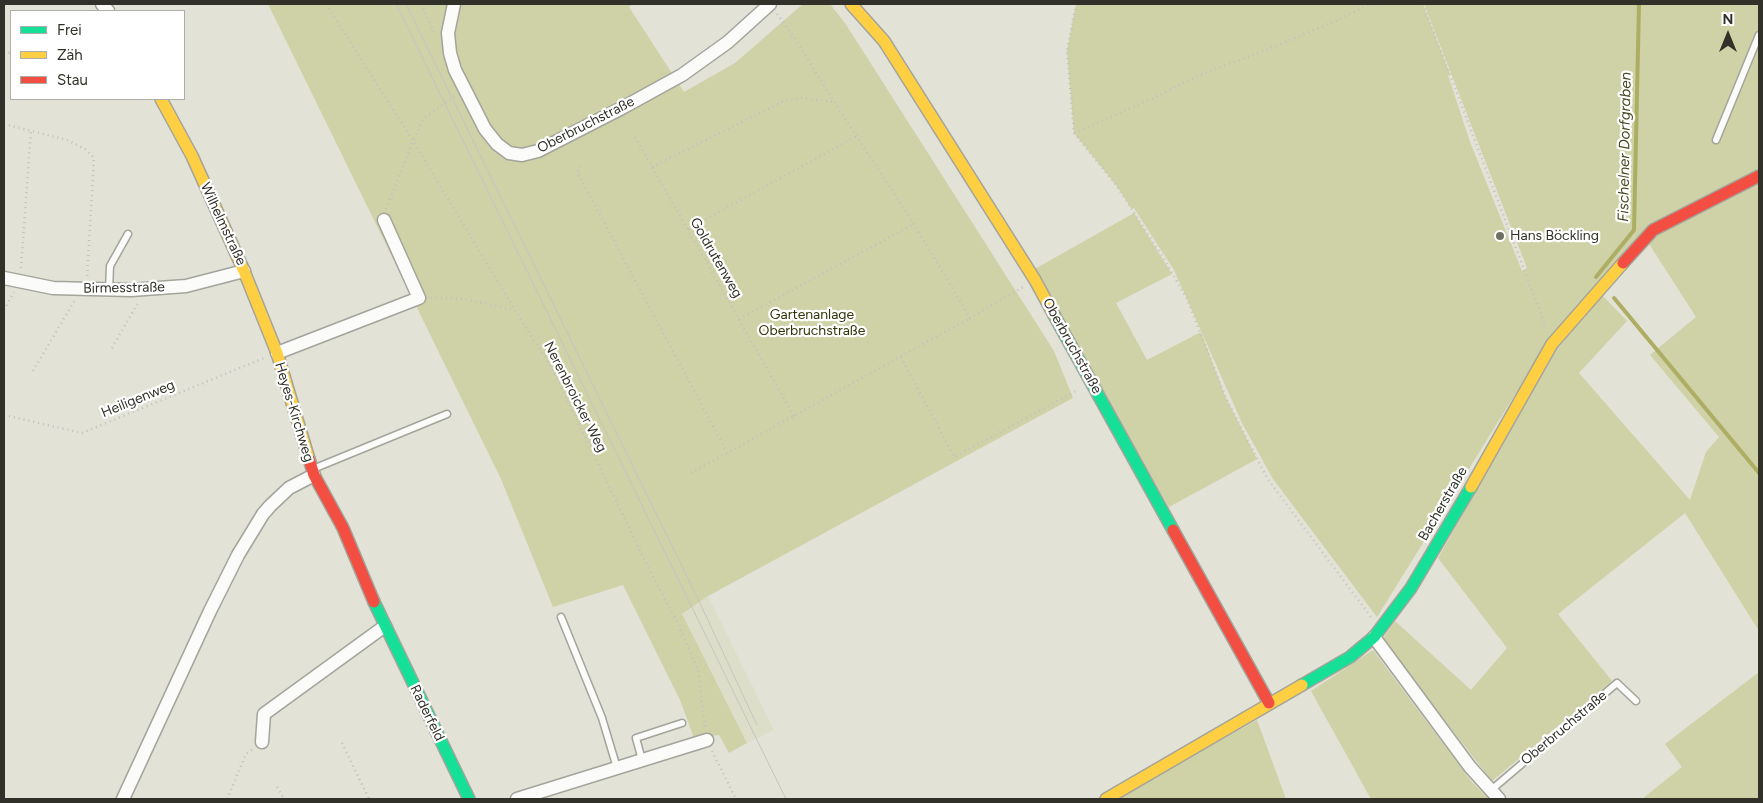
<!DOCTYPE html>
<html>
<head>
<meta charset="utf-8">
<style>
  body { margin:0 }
  #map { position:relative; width:1763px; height:803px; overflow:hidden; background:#e2e2d7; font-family:Figtree,sans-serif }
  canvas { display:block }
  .frame { position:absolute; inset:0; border:5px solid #313129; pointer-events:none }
  .legend { position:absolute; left:10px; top:10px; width:175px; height:90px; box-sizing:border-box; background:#fff; border:1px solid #adada9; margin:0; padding:6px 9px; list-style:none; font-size:15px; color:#313129 }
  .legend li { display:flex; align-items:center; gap:10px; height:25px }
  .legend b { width:25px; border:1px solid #adada9 }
  .north { position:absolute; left:1703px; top:10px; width:50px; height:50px; -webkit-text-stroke:4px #fff; paint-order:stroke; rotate:0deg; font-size:14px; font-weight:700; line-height:20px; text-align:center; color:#313129 }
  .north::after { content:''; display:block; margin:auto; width:18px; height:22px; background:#313129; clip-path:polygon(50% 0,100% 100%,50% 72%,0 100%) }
</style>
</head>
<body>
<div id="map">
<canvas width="1763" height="803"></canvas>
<div class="frame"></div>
<ul class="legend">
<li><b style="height:6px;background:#16e098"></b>Frei</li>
<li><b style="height:6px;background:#ffcf43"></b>Zäh</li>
<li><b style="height:6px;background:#f24e42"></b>Stau</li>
</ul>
<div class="north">N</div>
</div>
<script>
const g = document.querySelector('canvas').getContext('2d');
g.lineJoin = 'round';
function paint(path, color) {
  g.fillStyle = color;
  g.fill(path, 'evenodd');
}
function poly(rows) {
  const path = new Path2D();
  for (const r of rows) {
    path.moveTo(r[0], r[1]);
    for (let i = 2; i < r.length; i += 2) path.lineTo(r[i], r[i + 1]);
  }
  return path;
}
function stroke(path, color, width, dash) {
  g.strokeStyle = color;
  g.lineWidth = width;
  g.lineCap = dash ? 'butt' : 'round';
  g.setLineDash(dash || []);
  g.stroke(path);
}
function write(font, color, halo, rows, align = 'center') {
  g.font = font + ' Figtree,sans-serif';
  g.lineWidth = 4.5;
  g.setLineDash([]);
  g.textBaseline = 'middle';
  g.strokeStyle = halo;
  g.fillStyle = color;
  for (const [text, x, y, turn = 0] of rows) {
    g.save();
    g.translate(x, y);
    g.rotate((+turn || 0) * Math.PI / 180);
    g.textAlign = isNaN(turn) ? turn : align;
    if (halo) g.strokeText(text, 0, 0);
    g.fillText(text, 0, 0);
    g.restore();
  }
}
paint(poly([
  [708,596,774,730,747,743,682,614]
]), '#dddeca');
paint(poly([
  [268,4,633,4,629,7,684,92,735,63,803,4,830,4,845,23,1054,351,1073,398,708,596,682,614,747,743,729,753,719,735,694,738,680,700,623,585,553,607,501,479],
  [1076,4,1423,4,1450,74,1448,75,1470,142,1522,271,1527,268,1424,4,1759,4,1759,631,1685,513,1558,614,1612,681,1492,781,1382,640,1395,621,1471,690,1507,648,1438,558,1558,348,1602,295,1627,321,1579,373,1690,500,1706,452,1719,437,1650,355,1696,317,1644,236,1547,343,1377,617,1273,479,1242,423,1174,270,1134,208,1131,208,1116,185,1074,133,1067,51],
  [1134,213,1172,274,1116,303,1147,360,1201,332,1225,396,1257,459,1169,507,1033,270],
  [1373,650,1471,781,1489,799,1371,799,1311,691],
  [1759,672,1759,799,1642,799,1682,767,1665,744],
  [1257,720,1286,799,1115,799]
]), '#cfd1a6');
stroke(poly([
  [1596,277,1634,230,1639,4],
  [1614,298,1759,473]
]), '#adae64', 4);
const lane = poly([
  [1716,140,1759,35],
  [109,290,110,266,128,234],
  [313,469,447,414],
  [561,617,602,718,617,768],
  [642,760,636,738,682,723],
  [1490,791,1617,683,1636,701]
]);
const street = poly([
  [102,4,108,11],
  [454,4,448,33,450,53,455,70,485,129,497,144,509,153,522,155,538,151,622,108,682,75,728,42,770,4],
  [4,278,53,288,131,290,186,286,244,271],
  [277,353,419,298,384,220],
  [1374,637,1470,767,1499,799],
  [262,742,264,714,385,626],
  [123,799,210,611,238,555,263,514,270,506,289,488,314,475],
  [517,799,707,740]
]);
const fast = poly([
  [1054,315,1173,530],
  [374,602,469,799],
  [1302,685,1350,657,1374,637,1411,588,1471,487]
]);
const slow = poly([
  [851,4,884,41,1035,280,1054,315],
  [161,99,192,156,244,271,277,353,309,459],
  [1471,487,1552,344,1623,263],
  [1106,799,1302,685]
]);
const jam = poly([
  [1623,263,1653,230,1759,176],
  [309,459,314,475,343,528,374,602],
  [1173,530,1269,703]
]);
stroke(lane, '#a3a49b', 9);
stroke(street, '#a3a49b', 15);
stroke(fast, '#a3a49b', 14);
stroke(slow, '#a3a49b', 14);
stroke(jam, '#a3a49b', 14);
stroke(poly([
  [326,4,413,141,515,310,552,369,648,567,676,620,698,670,705,727],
  [421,4,434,32],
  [1076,4,1067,51,1074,133,1116,185,1163,257,1187,299,1226,398,1267,478,1371,617],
  [1423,4,1546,327],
  [777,14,798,43,834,102,914,224,970,318,1023,287],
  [4,55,11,52],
  [4,124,67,140,85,149,94,158,87,278],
  [1074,133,1151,99,1204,73,1269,49,1337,20,1371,4],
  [635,137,794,416],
  [581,166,577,172,727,452],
  [652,167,784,101,802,98,834,102],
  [386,209,413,141,424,118,455,96],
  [688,229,857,136],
  [21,268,31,130],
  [431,298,465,299,514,310],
  [4,310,14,292],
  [739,319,914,224],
  [112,348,139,301],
  [901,357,954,457,1078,390],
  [33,371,75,300],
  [4,415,82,433,264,358],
  [691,473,970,318],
  [342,743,369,799],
  [712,751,736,799],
  [277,787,284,799],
  [227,799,246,754,253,749]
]), '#c1c1be', 2.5, [1, 4]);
stroke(lane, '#fbfbf9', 6);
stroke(street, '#fbfbf9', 12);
stroke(fast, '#16e098', 11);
stroke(slow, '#ffcf43', 11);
stroke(jam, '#f24e42', 11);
stroke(poly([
  [396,4,786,799],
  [406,4,698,599,757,725]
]), '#c5c5c2', 1);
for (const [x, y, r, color] of [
  [1500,236,5,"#6f6f66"]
]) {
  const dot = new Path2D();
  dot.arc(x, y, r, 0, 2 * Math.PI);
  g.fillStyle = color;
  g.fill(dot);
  stroke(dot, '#fff', 2);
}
write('14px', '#313129', '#fff', [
  ["Oberbruchstraße",586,125,-27],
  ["Wilhelmstraße",223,224,65],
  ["Goldrutenweg",716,258,60],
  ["Birmesstraße",124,288,-1],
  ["Oberbruchstraße",1072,346,61],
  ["Nerenbroicker Weg",575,397,63],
  ["Heiligenweg",138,399,-22],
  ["Heyes-Kirchweg",294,412,73],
  ["Bacherstraße",1443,504,-60],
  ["Raderfeld",427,713,64],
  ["Oberbruchstraße",1564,728,-40]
]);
write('14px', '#313129', '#fff', [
  ["Hans Böckling",1510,236]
], 'left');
write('14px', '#34340a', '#fff', [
  ["Gartenanlage",812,315],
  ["Oberbruchstraße",812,331]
]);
write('italic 15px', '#484920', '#fff', [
  ["Fischelner Dorfgraben",1625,147,-89]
]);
</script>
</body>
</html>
